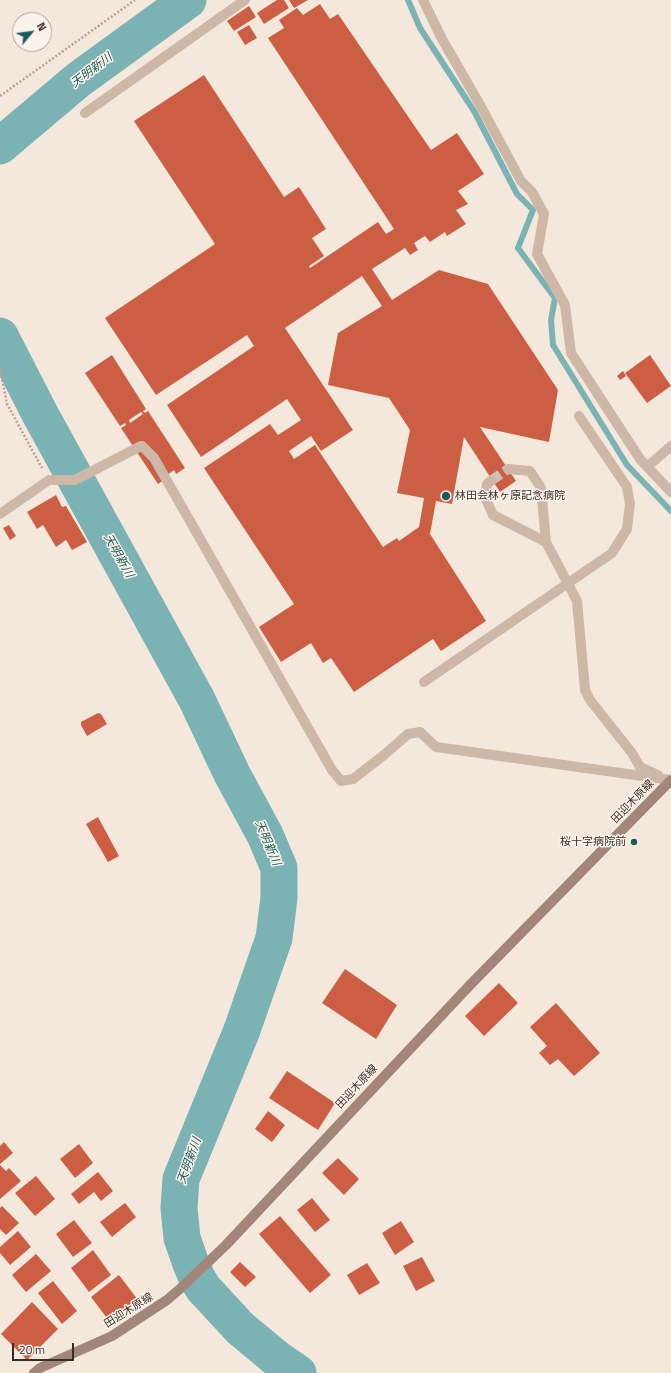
<!DOCTYPE html>
<html>
<head>
<meta charset="utf-8">
<style>
  body { margin:0 }
  #map { position:relative; width:671px; height:1373px; overflow:hidden; background:#f4e8dd; font-family:"Titillium Web",sans-serif }
  canvas { display:block }
  .north { position:absolute; left:12px; top:12px; width:40px; height:40px; box-sizing:border-box; background:#fbf3ea; border:1px solid #ada49d; border-radius:50%; rotate:61deg; font-size:11px; font-weight:700; line-height:16px; text-align:center; color:#392d29 }
  .north::after { content:''; display:block; margin:auto; width:14px; height:18px; background:#1c5c5e; clip-path:polygon(50% 0,100% 100%,50% 72%,0 100%) }
  .scale { position:absolute; left:12px; top:1343px; width:62px; height:18px; box-sizing:border-box; border:2px solid #392d29; border-top:0; padding-left:5px; font-size:12px; line-height:14px; white-space:nowrap; color:#392d29; -webkit-text-stroke:3px #fbf3ea; paint-order:stroke }
</style>
</head>
<body>
<div id="map">
<canvas width="671" height="1373"></canvas>
<div class="north">N</div>
<div class="scale">20 m</div>
</div>
<script>
const g = document.querySelector('canvas').getContext('2d');
g.lineJoin = 'round';
function poly(rows) {
  const path = new Path2D();
  for (const r of rows) {
    path.moveTo(r[0], r[1]);
    for (let i = 2; i < r.length; i += 2) path.lineTo(r[i], r[i + 1]);
  }
  return path;
}
function stroke(path, color, width, dash) {
  g.strokeStyle = color;
  g.lineWidth = width;
  g.lineCap = dash ? 'butt' : 'round';
  g.setLineDash(dash || []);
  g.stroke(path);
}
function paint(path, color) {
  g.fillStyle = color;
  g.fill(path, 'evenodd');
}
function write(font, color, halo, rows, align = 'center') {
  g.font = font + ' "Titillium Web","Noto Sans JP",sans-serif';
  g.lineWidth = 3;
  g.setLineDash([]);
  g.textBaseline = 'middle';
  g.strokeStyle = halo;
  g.fillStyle = color;
  for (const [text, x, y, turn = 0] of rows) {
    g.save();
    g.translate(x, y);
    g.rotate((+turn || 0) * Math.PI / 180);
    g.textAlign = isNaN(turn) ? turn : align;
    if (halo) g.strokeText(text, 0, 0);
    g.fillText(text, 0, 0);
    g.restore();
  }
}
stroke(poly([
  [408,0,420,28,474,111,517,194,533,210,518,248,555,298,551,320,553,345,627,465,671,511]
]), '#7bb2b3', 6);
stroke(poly([
  [0,146,78,80,188,0],
  [0,336,40,414,197,700,232,774,265,835,279,868,279,898,274,938,242,1030,181,1179,179,1208,182,1238,190,1261,197,1278,203,1288,240,1328,276,1358,298,1373]
]), '#7bb2b3', 37);
paint(poly([
  [277,0,284,0,289,8,264,24,257,13],
  [289,0,308,0,294,8],
  [320,4,330,19,338,14,431,150,457,133,484,174,458,191,468,204,456,210,466,224,447,236,445,232,430,242,425,236,414,243,418,250,410,255,405,248,372,269,392,300,439,270,488,284,558,390,549,442,480,427,516,481,500,492,464,437,452,504,436,501,430,534,486,621,441,651,433,639,354,692,331,658,323,663,311,643,281,662,259,627,294,604,204,468,270,424,278,435,301,420,287,399,201,457,167,405,254,346,247,335,156,395,105,318,215,244,134,121,204,75,284,197,299,187,326,229,312,238,324,256,309,266,310,268,378,222,386,234,394,229,268,38,284,28,279,20,297,8,303,15],
  [362,276,382,306,338,333,328,385,389,398,410,430,397,493,424,498,419,527,399,541,397,538,383,547,315,445,294,459,289,451,311,436,321,451,353,430,285,328],
  [249,6,256,17,234,31,227,21],
  [249,25,257,38,245,45,237,32],
  [112,355,146,409,143,411,145,413,148,411,185,468,176,474,174,470,167,475,168,477,158,484,121,428,126,425,125,423,120,426,85,373],
  [141,412,143,414,130,423,129,420],
  [650,355,671,386,647,403,625,373],
  [623,371,626,376,620,380,617,376],
  [56,495,62,507,66,506,87,542,72,550,66,540,56,547,43,525,37,529,27,512],
  [9,525,16,536,10,540,3,528],
  [98,713,101,714,107,724,87,736,81,725,81,722],
  [98,817,119,856,108,862,86,824],
  [345,969,397,1005,376,1039,322,1003],
  [499,983,518,1003,484,1036,465,1016],
  [556,1003,600,1053,574,1076,558,1059,550,1065,539,1053,547,1046,530,1027],
  [287,1071,335,1103,318,1130,269,1098],
  [268,1111,285,1125,272,1142,255,1129],
  [4,1142,13,1153,0,1164,0,1146],
  [79,1144,93,1163,75,1178,60,1159],
  [338,1158,359,1179,344,1195,322,1173],
  [0,1165,6,1171,9,1168,21,1181,0,1199],
  [98,1172,113,1191,101,1201,94,1192,79,1204,71,1194],
  [36,1176,55,1199,35,1216,15,1193],
  [312,1198,330,1220,315,1232,297,1210],
  [125,1203,136,1217,112,1237,100,1222],
  [2,1206,19,1223,6,1235,0,1229,0,1208],
  [280,1216,331,1275,310,1293,259,1234],
  [74,1220,92,1243,73,1257,56,1234],
  [401,1221,414,1242,395,1255,382,1233],
  [18,1231,31,1247,10,1265,0,1253,0,1247],
  [93,1250,111,1275,89,1292,71,1268],
  [36,1254,51,1271,26,1292,12,1275],
  [422,1257,435,1281,416,1291,403,1266],
  [240,1262,256,1277,245,1287,230,1272],
  [367,1263,380,1283,359,1295,347,1275],
  [119,1275,138,1300,110,1322,91,1297],
  [53,1281,77,1311,62,1324,38,1293],
  [32,1302,58,1329,27,1360,1,1334]
]), '#cc5f43');
stroke(poly([
  [492,480,508,469]
]), '#cfc3b9', 10, [10, 5]);
stroke(poly([
  [0,96,135,0],
  [0,368,7,404,42,468]
]), '#b9a292', 2.5, [2, 2]);
stroke(poly([
  [423,0,442,39,479,103,521,181,532,192,544,214,537,254,565,305,571,353,640,459,671,492],
  [85,113,245,0],
  [647,467,671,446],
  [508,469,530,471,541,488,546,542],
  [492,480,487,484,485,497,493,515,546,542,577,601,585,690,590,700,632,753,640,767,658,775],
  [0,514,49,480,75,480,141,446,142,446,154,458,332,770,341,781,353,779,384,755,408,734,420,732,436,747,671,780],
  [424,682,612,553,627,529,630,504,627,487,579,416]
]), '#cdb8a8', 10);
stroke(poly([
  [34,1373,40,1368,112,1336,167,1300,181,1288,226,1245,470,985,671,780]
]), '#a18679', 10);
for (const [x, y, r, color] of [
  [446,496,5,"#1c5c5e"],
  [634,842,4,"#1c5c5e"]
]) {
  const dot = new Path2D();
  dot.arc(x, y, r, 0, 2 * Math.PI);
  g.fillStyle = color;
  g.fill(dot);
  stroke(dot, '#fbf3ea', 1.5);
}
write('11px', '#392d29', '#fbf3ea', [
  ["林田会林ヶ原記念病院",455,496],
  ["桜十字病院前",626,842,"right"]
], 'left');
write('11px', '#392d29', '#fbf3ea', [
  ["田迎木原線",633,802,-46],
  ["田迎木原線",357,1087,-47],
  ["田迎木原線",129,1311,-32]
]);
write('italic 12px', '#1c5c5e', '#fbf3ea', [
  ["天明新川",92,71,-37],
  ["天明新川",118,556,61],
  ["天明新川",267,843,67],
  ["天明新川",190,1161,-70]
]);
</script>
</body>
</html>
